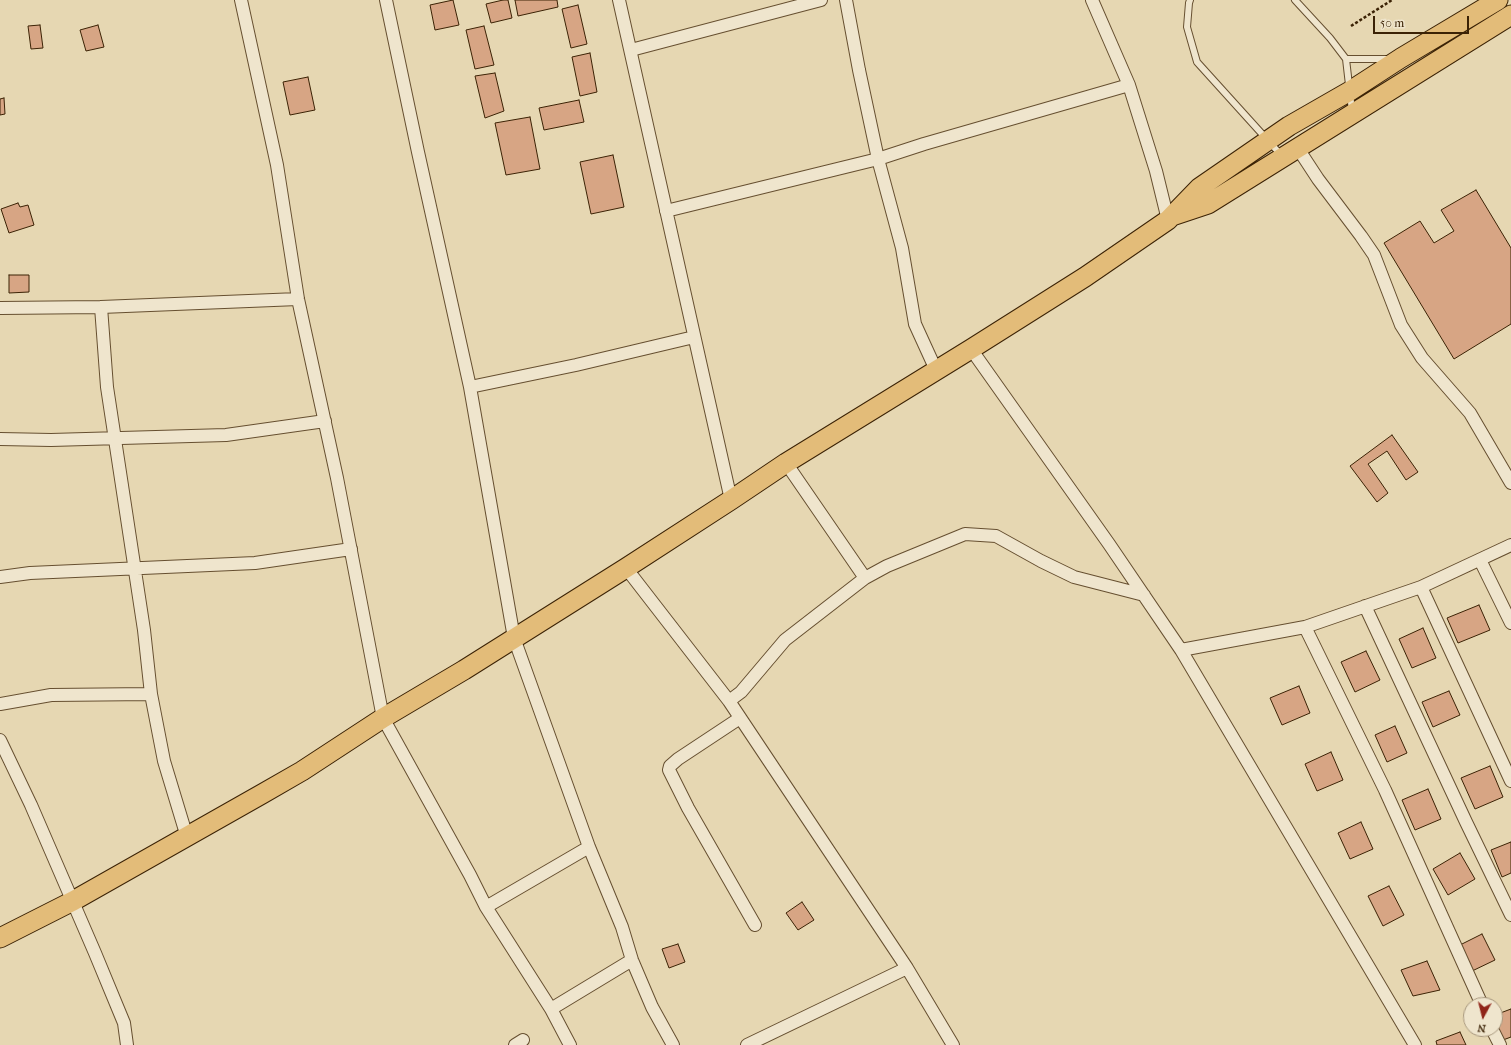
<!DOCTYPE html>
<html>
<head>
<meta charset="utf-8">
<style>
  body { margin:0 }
  #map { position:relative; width:1511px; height:1045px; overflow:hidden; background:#e6d7b2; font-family:"IM FELL French Canon",serif }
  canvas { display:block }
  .north { position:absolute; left:1463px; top:997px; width:40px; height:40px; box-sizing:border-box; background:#efe5cd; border:1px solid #a7977d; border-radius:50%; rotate:187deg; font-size:11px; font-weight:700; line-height:16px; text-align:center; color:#3b2205 }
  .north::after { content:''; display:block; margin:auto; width:14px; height:18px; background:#8f2418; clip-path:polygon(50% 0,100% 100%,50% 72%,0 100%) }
  .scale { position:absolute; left:1373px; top:16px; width:96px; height:18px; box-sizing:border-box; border:2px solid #3b2205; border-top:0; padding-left:5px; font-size:12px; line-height:14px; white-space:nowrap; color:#3b2205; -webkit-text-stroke:3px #efe5cd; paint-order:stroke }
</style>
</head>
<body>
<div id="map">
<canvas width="1511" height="1045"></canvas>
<div class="north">N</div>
<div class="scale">50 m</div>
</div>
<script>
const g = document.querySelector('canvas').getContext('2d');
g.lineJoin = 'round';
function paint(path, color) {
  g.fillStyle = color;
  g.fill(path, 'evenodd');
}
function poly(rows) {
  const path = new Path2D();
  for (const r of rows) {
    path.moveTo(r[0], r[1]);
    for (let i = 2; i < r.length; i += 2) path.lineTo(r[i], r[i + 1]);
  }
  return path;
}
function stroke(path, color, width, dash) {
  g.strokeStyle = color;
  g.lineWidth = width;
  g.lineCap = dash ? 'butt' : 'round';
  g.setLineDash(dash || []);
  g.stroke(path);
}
const building = poly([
  [453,0,459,25,435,30,430,5,453,0],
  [503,0,508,0,512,18,491,23,486,4,503,0],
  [515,0,557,0,558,7,518,16,515,0],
  [578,5,587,44,571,48,562,9,578,5],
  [40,25,43,48,31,49,28,26,40,25],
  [98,25,104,47,86,51,80,30,98,25],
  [484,26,494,65,475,69,466,30,484,26],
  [590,53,597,92,580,96,572,57,590,53],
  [495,73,504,111,485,118,475,76,495,73],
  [308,77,315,110,290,115,283,82,308,77],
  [4,98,5,114,0,115,0,99,4,98],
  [579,100,584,122,544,130,539,108,579,100],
  [530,117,540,169,506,175,495,123,530,117],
  [613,155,624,207,591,214,580,162,613,155],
  [1476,190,1511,248,1511,324,1454,359,1384,243,1420,221,1434,243,1454,231,1441,210,1476,190],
  [18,203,20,207,28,205,34,225,9,233,1,209,18,203],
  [9,275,29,275,29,292,9,293,9,275],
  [1392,435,1418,472,1406,480,1387,451,1368,464,1388,493,1377,502,1350,466,1392,435],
  [1479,605,1490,630,1458,643,1447,618,1479,605],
  [1423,628,1436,658,1412,668,1399,639,1423,628],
  [1366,651,1380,680,1355,692,1341,662,1366,651],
  [1299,686,1310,713,1282,725,1270,698,1299,686],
  [1449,691,1460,715,1433,727,1422,702,1449,691],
  [1395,726,1407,753,1387,762,1375,735,1395,726],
  [1331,752,1343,780,1317,791,1305,764,1331,752],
  [1490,766,1503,797,1475,809,1461,778,1490,766],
  [1428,789,1441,819,1415,830,1402,800,1428,789],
  [1361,822,1373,849,1350,859,1338,833,1361,822],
  [1511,842,1511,873,1502,877,1491,850,1511,842],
  [1460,853,1475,879,1448,895,1433,869,1460,853],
  [1389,886,1404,915,1383,926,1368,896,1389,886],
  [802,902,814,920,798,930,786,913,802,902],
  [1482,934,1495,960,1470,972,1458,946,1482,934],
  [678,944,685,962,669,968,662,949,678,944],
  [1427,961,1440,990,1413,996,1401,970,1427,961],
  [1511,1009,1511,1037,1503,1040,1495,1020,1495,1015,1511,1009],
  [1460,1032,1466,1045,1437,1045,1436,1041,1460,1032]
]);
paint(building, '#d7a584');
stroke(building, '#3b2205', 1);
const lane = poly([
  [1190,0,1189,3,1187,27,1197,62,1282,156],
  [1295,0,1330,38,1346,59,1389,59],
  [1346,59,1352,111]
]);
const street = poly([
  [241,0,277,165,298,299,337,478,383,718,470,875,486,907,551,1009,570,1045],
  [386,0,418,152,470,387,514,638,589,847,622,927,632,960,652,1007,673,1045],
  [619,0,731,500],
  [846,0,859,70,878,159,902,248,915,324,936,370],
  [1092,0,1129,85,1156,171,1168,220],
  [631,50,821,0],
  [1297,147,1318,179,1361,236,1374,255,1401,325,1422,358,1470,413,1511,483],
  [666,211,878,159,924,144,1129,85],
  [101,307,107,387,144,630,151,694,164,761,187,837],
  [0,308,101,307,298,299],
  [971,349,1109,544,1181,650,1415,1045],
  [470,387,576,365,694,337],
  [0,439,51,440,226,435,325,421],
  [786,463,865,578,887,566,965,534,996,536,1041,561,1074,577,1144,595],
  [1480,560,1511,623],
  [626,568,729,701,907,968,953,1045],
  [0,577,30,573,255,563,351,549],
  [1421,587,1511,781],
  [1365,606,1466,822,1511,915],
  [1305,627,1385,790,1482,1005],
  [1181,650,1305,627,1421,587,1511,545],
  [729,701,741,692,785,640,865,578],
  [0,704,51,695,151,694],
  [740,718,678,759,670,766,669,770,688,808,755,925],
  [0,740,31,805,95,953,124,1023,127,1045],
  [486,907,589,847],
  [551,1009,632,960],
  [1492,1029,1500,1045],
  [515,1045,523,1040],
  [747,1045,907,968]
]);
const primary = poly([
  [1175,215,1208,204,1511,15],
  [0,938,73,901,262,794,302,771,383,718,464,670,626,568,731,500,786,463,971,349,1085,277,1168,220,1199,188,1289,126,1350,91,1401,58,1498,0]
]);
stroke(lane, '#664f30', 8);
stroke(street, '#664f30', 14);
stroke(primary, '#3b2205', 21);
stroke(poly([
  [1351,26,1392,0]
]), '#3b2205', 2.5, [3, 2]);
stroke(lane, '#efe5cd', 6);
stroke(street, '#efe5cd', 12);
stroke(primary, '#e3bc79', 19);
</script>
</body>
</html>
